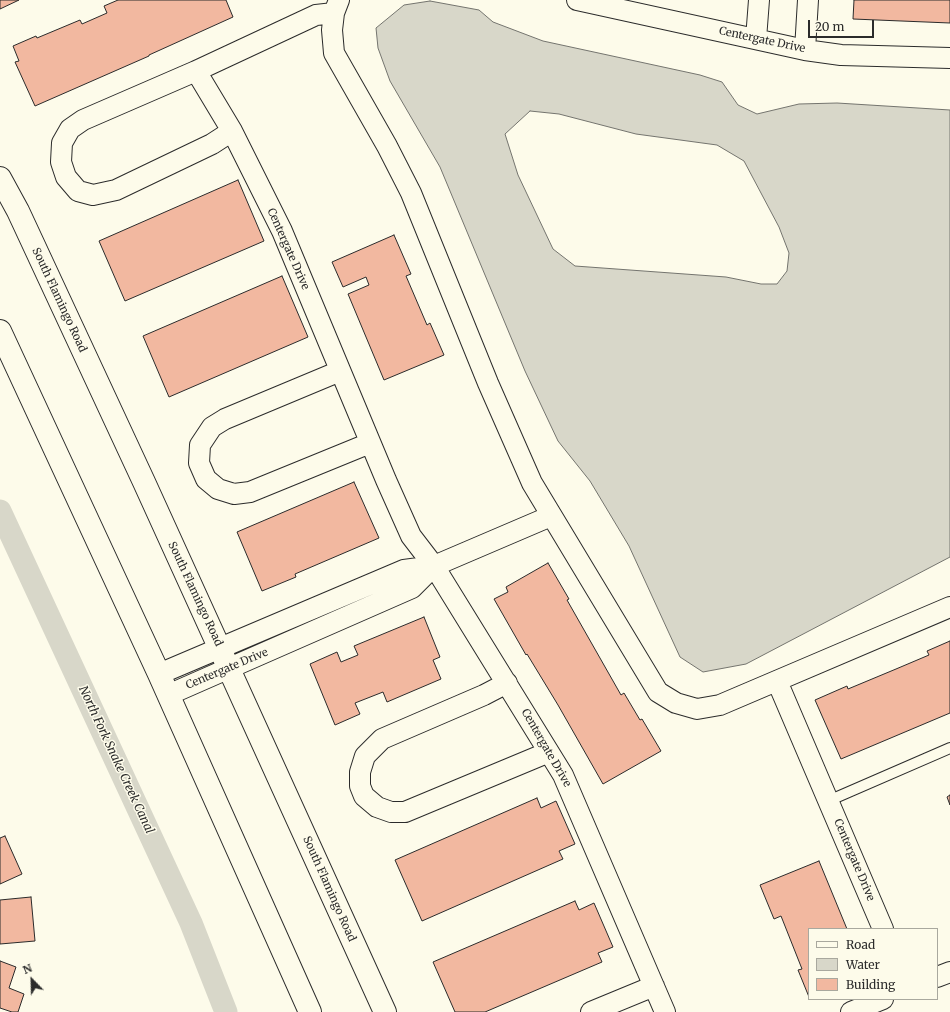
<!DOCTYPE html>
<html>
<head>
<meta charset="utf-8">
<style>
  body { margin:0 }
  #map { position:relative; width:950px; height:1012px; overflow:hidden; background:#fdfbea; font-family:Merriweather,serif }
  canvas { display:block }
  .legend { position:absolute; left:808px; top:928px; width:130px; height:72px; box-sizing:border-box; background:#fdfbea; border:1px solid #a9a89e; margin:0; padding:5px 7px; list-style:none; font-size:12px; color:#2b2b2b }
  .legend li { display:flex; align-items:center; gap:8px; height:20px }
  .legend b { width:20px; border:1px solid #a9a89e }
  .north { position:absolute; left:12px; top:960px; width:40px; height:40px; -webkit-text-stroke:3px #fdfbea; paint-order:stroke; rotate:337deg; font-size:11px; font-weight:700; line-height:16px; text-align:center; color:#2b2b2b }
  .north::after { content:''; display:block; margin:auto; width:14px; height:18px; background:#2b2b2b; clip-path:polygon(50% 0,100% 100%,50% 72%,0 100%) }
  .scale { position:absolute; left:808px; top:20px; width:66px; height:18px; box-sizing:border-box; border:2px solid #2b2b2b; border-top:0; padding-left:5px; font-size:12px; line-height:14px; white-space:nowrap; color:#2b2b2b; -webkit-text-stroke:3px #fdfbea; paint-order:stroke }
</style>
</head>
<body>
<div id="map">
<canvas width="950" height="1012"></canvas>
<ul class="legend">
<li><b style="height:5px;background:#fdfbea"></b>Road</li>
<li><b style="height:11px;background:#d8d7c9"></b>Water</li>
<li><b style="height:11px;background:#f2b8a0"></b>Building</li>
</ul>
<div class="north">N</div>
<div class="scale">20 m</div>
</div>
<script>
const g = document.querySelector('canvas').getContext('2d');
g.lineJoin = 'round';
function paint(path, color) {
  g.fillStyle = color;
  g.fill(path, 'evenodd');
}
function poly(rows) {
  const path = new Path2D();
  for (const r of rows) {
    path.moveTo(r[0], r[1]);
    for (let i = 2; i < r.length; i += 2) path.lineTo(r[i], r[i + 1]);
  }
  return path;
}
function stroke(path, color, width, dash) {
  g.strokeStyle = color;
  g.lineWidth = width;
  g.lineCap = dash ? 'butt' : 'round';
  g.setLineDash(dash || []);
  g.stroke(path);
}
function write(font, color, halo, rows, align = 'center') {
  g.font = font + ' Merriweather,serif';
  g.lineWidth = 3;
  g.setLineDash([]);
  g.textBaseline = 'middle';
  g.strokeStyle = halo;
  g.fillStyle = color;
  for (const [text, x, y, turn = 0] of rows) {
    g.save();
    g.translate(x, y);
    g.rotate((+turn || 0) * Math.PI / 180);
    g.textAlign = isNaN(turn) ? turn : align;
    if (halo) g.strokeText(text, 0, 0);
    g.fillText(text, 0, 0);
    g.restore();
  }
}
const water = poly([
  [430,1,479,10,493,22,543,41,700,75,722,82,738,105,757,114,799,104,837,103,950,110,950,557,746,664,703,672,680,657,629,546,590,481,558,441,525,371,440,167,390,81,378,48,376,28,404,5,430,1],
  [530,111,559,114,636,134,717,145,744,161,779,227,789,253,787,271,777,284,761,284,726,277,575,266,553,249,518,175,505,134,530,111]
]);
paint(water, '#d8d7c9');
stroke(water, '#74746e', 1);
stroke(poly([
  [0,511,191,923,226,1012]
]), '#d8d7c9', 23);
const building = poly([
  [0,0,19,0,0,9,0,0],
  [118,0,226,0,233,17,149,55,149,56,35,106,15,62,19,61,13,46,36,36,37,38,80,20,82,24,107,13,104,6,118,0],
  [854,0,950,0,950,23,853,19,854,0],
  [238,180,264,241,125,301,99,241,238,180],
  [394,235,411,274,406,276,427,325,430,323,444,355,384,380,348,294,369,285,366,277,343,287,332,262,394,235],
  [282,276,308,337,169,397,143,336,282,276],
  [354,482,379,538,295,574,296,577,262,591,237,532,354,482],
  [548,563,569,599,567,600,621,695,624,693,640,720,642,719,661,751,603,784,558,705,527,654,526,655,494,599,508,592,506,587,548,563],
  [424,617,440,657,433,660,441,679,387,702,383,692,355,703,360,714,335,725,310,664,337,652,341,662,358,655,354,646,424,617],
  [950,641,950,713,841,759,815,700,847,686,848,689,896,669,929,655,927,651,950,641],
  [950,795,950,805,947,797,950,795],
  [537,798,541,808,556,801,575,844,559,851,563,859,422,921,395,860,537,798],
  [5,836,22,874,0,884,0,838,5,836],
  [819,861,847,929,809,929,809,997,798,970,802,969,781,916,774,919,760,885,819,861],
  [31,897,35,941,0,944,0,900,31,897],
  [575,901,579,910,594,903,613,947,598,953,602,962,485,1012,455,1012,433,962,575,901],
  [0,961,16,967,9,988,24,994,18,1012,12,1012,0,1008,0,961]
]);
paint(building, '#f2b8a0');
stroke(building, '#2b2b2b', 1);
const lane = poly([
  [828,801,950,748]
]);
const street = poly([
  [339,0,334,13,332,30,334,53,387,146,411,193,488,383,532,483,658,692,676,703,697,709,720,705,950,607],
  [577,0,805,50,841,55,950,58],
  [334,13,316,15,196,71,232,131,282,231,386,480,411,536,434,566,563,775,665,1012],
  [756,39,759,0],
  [805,50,808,0],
  [196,71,83,120,70,129,62,143,61,162,66,177,78,191,93,195,116,190,212,144,232,131],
  [340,371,225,419,212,427,200,445,199,463,206,479,218,489,234,494,250,492,370,443],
  [159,674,404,570,434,566,551,516],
  [777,681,883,929],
  [507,683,484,695,382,739,365,756,360,772,360,786,364,796,377,807,391,812,405,812,549,752],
  [168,695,412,588,434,566],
  [937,977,950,972],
  [591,1012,654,986],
  [851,1012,883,999]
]);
const secondary = poly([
  [0,178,18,211,144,482,385,1012],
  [0,331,159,674,310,1012]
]);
stroke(lane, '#2b2b2b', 12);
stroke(street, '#2b2b2b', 22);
stroke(secondary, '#2b2b2b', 24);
stroke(lane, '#fdfbea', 10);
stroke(street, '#fdfbea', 20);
stroke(secondary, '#fdfbea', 22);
write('11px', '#2b2b2b', '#fdfbea', [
  ["Centergate Drive",762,40,12],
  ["Centergate Drive",288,249,66],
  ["South Flamingo Road",59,300,65],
  ["South Flamingo Road",195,594,65],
  ["Centergate Drive",227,669,-23],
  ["Centergate Drive",546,748,60],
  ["Centergate Drive",854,860,67],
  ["South Flamingo Road",329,889,66]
]);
write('italic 12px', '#2b2b2b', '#fdfbea', [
  ["North Fork Snake Creek Canal",116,760,65]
]);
</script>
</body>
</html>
